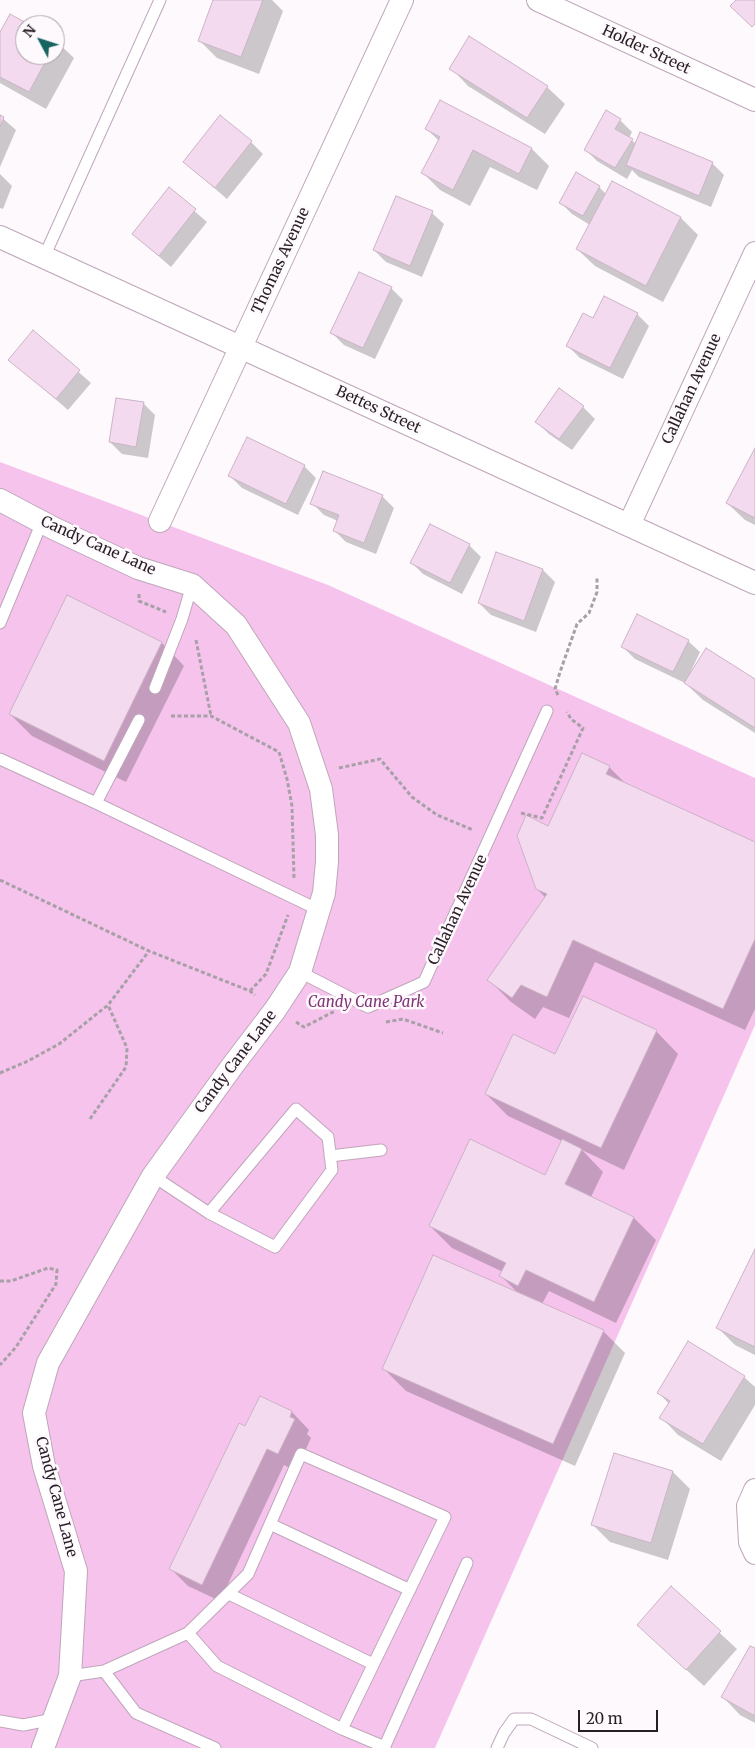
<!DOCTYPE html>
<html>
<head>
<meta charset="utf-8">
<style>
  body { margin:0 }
  #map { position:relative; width:755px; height:1748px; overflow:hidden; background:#fef9fd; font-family:Merriweather,serif }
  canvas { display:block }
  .north { position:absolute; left:15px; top:15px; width:50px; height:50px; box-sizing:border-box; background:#fef9fd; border:1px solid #a8a1a7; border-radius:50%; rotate:310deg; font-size:14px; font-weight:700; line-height:20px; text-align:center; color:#281e26 }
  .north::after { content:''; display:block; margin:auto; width:18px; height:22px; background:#176460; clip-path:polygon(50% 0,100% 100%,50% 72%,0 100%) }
  .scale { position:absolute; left:578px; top:1710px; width:80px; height:22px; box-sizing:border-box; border:2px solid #281e26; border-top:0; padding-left:6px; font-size:15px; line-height:18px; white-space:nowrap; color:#281e26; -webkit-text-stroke:4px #fef9fd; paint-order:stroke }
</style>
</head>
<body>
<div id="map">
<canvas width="755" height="1748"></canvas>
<div class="north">N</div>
<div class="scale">20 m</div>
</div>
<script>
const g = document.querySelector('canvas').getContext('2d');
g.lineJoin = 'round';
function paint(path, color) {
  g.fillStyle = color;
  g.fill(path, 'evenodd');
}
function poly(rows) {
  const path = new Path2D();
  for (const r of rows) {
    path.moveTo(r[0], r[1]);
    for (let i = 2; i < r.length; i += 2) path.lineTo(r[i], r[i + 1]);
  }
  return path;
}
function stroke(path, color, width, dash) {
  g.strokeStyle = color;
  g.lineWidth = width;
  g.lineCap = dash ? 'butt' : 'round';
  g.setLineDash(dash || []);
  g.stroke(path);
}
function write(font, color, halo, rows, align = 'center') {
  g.font = font + ' Merriweather,serif';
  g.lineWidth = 5;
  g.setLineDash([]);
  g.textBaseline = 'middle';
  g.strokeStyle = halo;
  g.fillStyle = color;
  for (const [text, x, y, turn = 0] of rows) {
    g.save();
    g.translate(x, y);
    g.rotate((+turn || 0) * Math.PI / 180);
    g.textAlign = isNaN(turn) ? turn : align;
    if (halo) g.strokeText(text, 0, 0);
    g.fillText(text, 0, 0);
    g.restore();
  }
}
paint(poly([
  [0,462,328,585,755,778,755,1025,435,1748,0,1748]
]), '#f6c3ed');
paint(poly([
  [215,0,272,0,283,11,259,74,217,58,200,41],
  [11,16,27,25,25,25,25,55,55,55,55,40,74,58,46,109,0,83,0,35],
  [451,68,547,87,565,104,545,134,468,86],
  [440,101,532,149,549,166,537,190,490,167,470,206,440,190,423,173,439,141,426,128],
  [0,116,16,130,0,167],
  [220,117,251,142,263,154,227,199,184,162],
  [620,120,632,132,629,138,636,144,641,133,712,163,724,175,711,207,639,177,632,170,627,179,597,161,585,149],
  [0,174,12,186,3,209,0,208],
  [613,182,681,218,698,235,663,302,595,266,577,249,590,225,572,214,560,202,599,187,606,194],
  [169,189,207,222,171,267,133,234],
  [432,213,444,224,422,277,386,262,374,250],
  [391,288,403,300,375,359,344,345,332,333],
  [605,298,637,314,649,326,623,379,580,358,568,346,593,320],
  [33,332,91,383,68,410,10,360],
  [143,403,155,415,148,458,122,454,110,442],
  [583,407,595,419,572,450,549,434,537,422],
  [755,450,755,525,745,520,727,503],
  [304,466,316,478,298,515,242,488,230,476],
  [382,496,394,508,376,554,346,542,334,530,338,521,324,515,312,503],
  [469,545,481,557,462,594,423,574,411,562],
  [497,553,543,570,555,582,536,632,491,615,479,603],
  [68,597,162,643,184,666,126,782,32,736,10,714],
  [688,641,700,652,691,671,755,680,755,733,703,700,685,683,635,659,623,647],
  [609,767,627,785,755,843,755,1009,745,1030,595,962,569,1018,543,1007,535,1019,511,1002,489,980,546,898,537,889,549,828],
  [656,1031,678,1054,624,1170,582,1150,603,1172,591,1197,634,1218,656,1240,616,1323,549,1291,542,1304,603,1331,625,1353,575,1466,406,1391,384,1369,518,1293,501,1276,503,1272,452,1248,430,1226,545,1177,562,1141,508,1116,486,1094,556,1056],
  [755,1252,755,1355,735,1345,718,1328],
  [744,1377,755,1387,755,1405,721,1461,678,1435,661,1417,669,1404,658,1392],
  [260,1398,292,1412,309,1430,307,1434,311,1438,296,1471,284,1465,220,1601,188,1586,171,1569,246,1428],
  [673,1472,690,1489,668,1560,610,1542,593,1525],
  [671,1588,737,1649,704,1686,656,1642],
  [755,1650,755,1723,740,1715,723,1697]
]), '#0003');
const building = poly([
  [213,0,263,0,241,57,198,41,213,0],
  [736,0,755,0,755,24,752,27,730,6,736,0],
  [10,14,30,25,25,25,25,55,49,55,29,92,0,77,0,32,10,14],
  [469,36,548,86,527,118,449,69,469,36],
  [440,100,532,148,519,174,473,150,453,190,421,173,440,137,425,129,440,100],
  [606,110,621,119,615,129,633,139,615,168,584,150,606,110],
  [0,115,4,117,0,127,0,115],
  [220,115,252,141,215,188,183,162,220,115],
  [640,132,713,162,699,196,626,165,640,132],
  [576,172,600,186,583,216,559,203,576,172],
  [612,181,681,217,646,286,576,249,612,181],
  [169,187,196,209,159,256,132,234,169,187],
  [396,196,433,211,410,266,373,250,396,196],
  [359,272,392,287,363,348,330,333,359,272],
  [604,296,638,313,610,368,566,346,583,313,593,318,604,296],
  [33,330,80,370,56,399,8,360,33,330],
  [559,388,584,406,559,439,535,422,559,388],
  [116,398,144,402,136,447,109,442,116,398],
  [247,437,305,465,286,504,228,476,247,437],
  [755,448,755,518,726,503,755,448],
  [323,471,383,495,364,543,333,531,339,515,310,504,323,471],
  [430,524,470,544,450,583,410,563,430,524],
  [496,552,543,569,524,621,478,603,496,552],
  [67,595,162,642,104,761,9,714,67,595],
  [637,614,689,640,673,672,621,647,637,614],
  [706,648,755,679,755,728,684,683,706,648],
  [582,753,610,766,606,774,755,842,755,939,723,1009,573,940,547,997,521,985,512,998,487,980,547,894,536,889,517,836,526,815,548,826,582,753],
  [583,996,657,1030,601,1148,485,1094,513,1034,555,1054,583,996],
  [470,1139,545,1175,562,1139,582,1149,565,1184,634,1217,594,1302,526,1270,518,1286,499,1276,506,1263,429,1226,470,1139],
  [755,1249,755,1347,716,1328,755,1249],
  [433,1255,604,1330,553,1444,382,1369,433,1255],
  [688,1341,745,1376,703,1444,659,1418,670,1401,657,1393,688,1341],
  [260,1396,292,1411,290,1417,295,1419,278,1454,267,1449,202,1585,169,1569,239,1423,245,1426,260,1396],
  [614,1453,673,1471,651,1543,591,1525,614,1453],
  [671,1586,721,1631,686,1670,637,1625,671,1586],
  [750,1646,755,1648,755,1716,721,1697,750,1646]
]);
paint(building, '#f4daef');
stroke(building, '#ccb3c7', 1);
const lane = poly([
  [44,257,160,0],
  [0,623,42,522],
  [155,688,182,619,192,585],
  [0,759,96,803,319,910],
  [96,803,139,720],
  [300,972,368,1007,424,982,547,711],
  [330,1156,381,1150],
  [153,1176,209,1213,275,1247,332,1170,328,1137,296,1109,209,1213],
  [270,1524,410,1590],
  [229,1594,373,1664],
  [104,1671,136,1713,215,1748],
  [70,1676,104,1671,188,1633,248,1574,301,1454,445,1517,342,1729,217,1666,188,1633],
  [0,1721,23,1725,54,1719],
  [342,1729,385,1747],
  [384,1748,467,1563],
  [497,1748,504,1733,514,1719,531,1719,592,1748]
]);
const street = poly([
  [538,0,755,100],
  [0,237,755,583],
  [0,500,53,528,138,568,192,585,236,625,299,723,321,789,327,835,327,862,324,893,300,972,275,1010,233,1065,153,1176,48,1363,34,1413,44,1466,76,1571,70,1676,43,1748],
  [160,521,402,0],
  [629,525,755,253],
  [755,1490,748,1506,750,1542,755,1553]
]);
stroke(lane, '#bfa6ba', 13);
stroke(street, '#bfa6ba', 24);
stroke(poly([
  [139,594,139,601,166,612],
  [196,640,211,716],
  [558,695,555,689,560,672,577,624,589,613,597,592,597,577],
  [171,716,211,716,279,752,287,779,292,806,294,878],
  [339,768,380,759,412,797,437,815,473,830],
  [521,813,542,818,583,728,571,719,567,712],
  [0,880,149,951,250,991,255,995],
  [250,991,266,974,288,915],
  [296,1022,304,1027,335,1011],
  [386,1022,403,1019,443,1033],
  [0,1073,28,1061,59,1044,108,1005,149,951],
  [90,1119,126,1067,127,1048,108,1005],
  [0,1281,11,1281,48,1268,57,1270,56,1284,16,1347,0,1365]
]), '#a7a0a6', 3, [4, 2.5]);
stroke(lane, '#fff', 11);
stroke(street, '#fff', 22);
write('15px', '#281e26', '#fef9fd', [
  ["Holder Street",646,50,25],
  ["Thomas Avenue",281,261,-65],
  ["Callahan Avenue",692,389,-65],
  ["Bettes Street",378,410,25],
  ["Candy Cane Lane",98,546,24],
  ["Callahan Avenue",458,910,-65],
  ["Candy Cane Lane",236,1062,-53],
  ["Candy Cane Lane",56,1497,75]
]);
write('italic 15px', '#7d3574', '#fef9fd', [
  ["Candy Cane Park",366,1003]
]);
</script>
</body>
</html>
